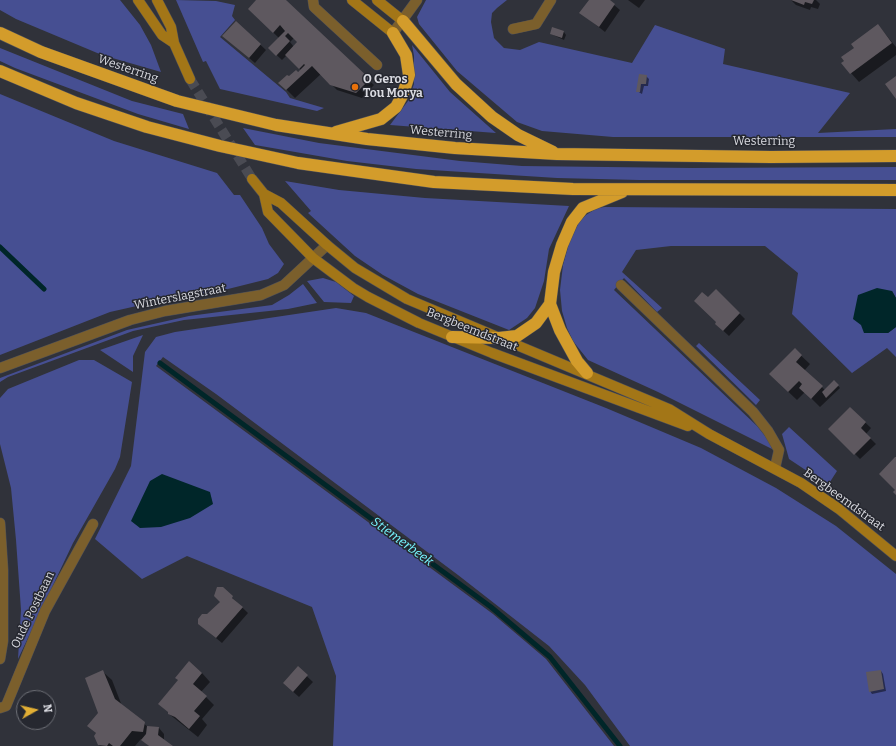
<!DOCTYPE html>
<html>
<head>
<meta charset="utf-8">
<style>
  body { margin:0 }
  #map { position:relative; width:896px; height:746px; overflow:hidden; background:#30323a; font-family:Bitter,serif }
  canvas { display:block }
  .north { position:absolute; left:16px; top:690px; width:40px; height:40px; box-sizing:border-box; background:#262830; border:1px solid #6e7077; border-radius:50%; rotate:82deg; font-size:11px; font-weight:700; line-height:16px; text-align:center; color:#dadbe1 }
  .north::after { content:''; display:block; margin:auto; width:14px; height:18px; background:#e2af34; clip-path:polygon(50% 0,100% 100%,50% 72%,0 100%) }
</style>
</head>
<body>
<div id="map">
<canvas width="896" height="746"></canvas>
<div class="north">N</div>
</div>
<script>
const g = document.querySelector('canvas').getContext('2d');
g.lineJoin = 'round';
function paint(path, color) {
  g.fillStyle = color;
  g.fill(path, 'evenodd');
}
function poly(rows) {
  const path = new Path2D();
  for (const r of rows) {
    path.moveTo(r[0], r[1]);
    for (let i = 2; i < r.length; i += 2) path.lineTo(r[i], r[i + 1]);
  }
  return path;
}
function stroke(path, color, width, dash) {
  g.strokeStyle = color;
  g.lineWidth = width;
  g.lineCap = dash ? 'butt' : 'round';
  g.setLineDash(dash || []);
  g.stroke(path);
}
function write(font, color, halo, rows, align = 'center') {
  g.font = font + ' Bitter,serif';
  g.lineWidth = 3;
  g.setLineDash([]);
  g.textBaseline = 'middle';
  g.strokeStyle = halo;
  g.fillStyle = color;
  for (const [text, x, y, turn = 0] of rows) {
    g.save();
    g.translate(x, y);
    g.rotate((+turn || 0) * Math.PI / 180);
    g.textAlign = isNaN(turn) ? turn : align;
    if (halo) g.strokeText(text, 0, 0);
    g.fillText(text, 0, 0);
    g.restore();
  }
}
paint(poly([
  [0,0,120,0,140,25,151,45,161,72,102,55,16,19,0,10],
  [176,0,216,1,235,5,232,16,235,20,220,37,286,92,290,98,324,108,317,111,220,89,206,61,203,62],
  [426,0,507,0,497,8,492,13,491,22,494,38,504,48,520,50,539,42,632,63,655,25,725,49,723,64,850,93,818,133,896,129,896,137,613,137,542,131,517,122,457,71,419,24,417,17],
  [412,45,450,92,496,133,390,125,408,101,414,84,414,56],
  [0,48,132,101,183,114,189,129,138,114,15,68,0,61],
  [0,94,114,141,217,173,234,195,240,195,262,228,269,244,284,264,278,273,268,279,220,291,150,303,110,312,0,355],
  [243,128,319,143,460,161,522,166,691,168,896,167,896,180,639,180,557,178,416,169,347,161,255,145],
  [285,181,339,190,425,198,569,206,549,249,544,281,535,308,527,318,509,330,418,294,383,275,355,256,308,213,311,211],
  [605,207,896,209,896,298,892,291,888,333,896,327,896,357,887,348,852,373,792,314,798,273,765,246,671,246,636,250,622,272,662,308,657,312,624,278,614,290,757,426,769,441,772,449,658,392,588,360,573,341,567,328,562,311,560,290,563,265,569,243,579,222,586,215,597,208],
  [323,278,336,282,354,296,351,303,324,302,307,281],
  [303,284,317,303,288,309,184,320,133,331,8,377,0,382,0,378,127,330,189,316,272,305,289,295],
  [336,308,366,313,606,408,701,448,776,488,836,526,896,574,896,746,630,746,585,685,549,646,458,575,216,394,163,357,156,366,493,614,546,659,614,746,333,746,336,676,312,607,187,556,142,579,95,539,131,466,145,352,156,337,175,332],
  [143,335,133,356,133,372,100,350],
  [699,343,760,400,756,405,696,346],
  [79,360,94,360,132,382,120,457,115,469,73,543,18,659,21,610,16,540,11,488,0,444,0,398,8,389],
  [789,427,837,471,828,485,789,459,782,434]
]), '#464f92');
paint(poly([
  [877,288,892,291,896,298,896,327,888,333,864,333,861,325,853,319,858,295],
  [162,474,210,492,213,504,190,518,161,527,140,528,131,521,150,481]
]), '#002629');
paint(poly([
  [257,0,285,0,374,85,362,98,337,90,321,74,295,98,280,83,301,70,286,56,282,60,269,48,279,38,257,17],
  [294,38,298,42,294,47,290,42],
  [590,0,608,0,620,10,605,32,581,13],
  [628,0,645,0,639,8],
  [791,0,816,0,820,4,818,9,811,7,810,10,796,5],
  [236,22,266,50,255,63,229,41],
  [878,25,896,47,896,55,859,82,843,64],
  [564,32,566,35,564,40,551,34],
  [640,75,646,76,649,79,648,86,644,86,642,94,637,91],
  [716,290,745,319,729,336,716,324,717,322,708,298],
  [795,350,810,364,804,371,825,390,834,381,840,388,820,407,805,392,797,400,779,383],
  [850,408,871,428,866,434,876,444,860,459,830,429],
  [222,588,248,613,222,643,199,624,221,602],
  [298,668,313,682,299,697,290,689],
  [881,671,883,674,886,691,872,694,870,691],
  [103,672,112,680,122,706,148,727,159,728,164,734,164,740,171,746,149,746,141,739,135,746,100,746,98,744,97,734,89,726,99,713],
  [202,673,210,682,201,692,214,705,202,719,207,725,198,737,169,714,179,680]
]), '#0007');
stroke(poly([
  [0,247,44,289],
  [160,363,491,607,550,657,620,746]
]), '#002629', 5);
paint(poly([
  [256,0,286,0,370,79,356,93,330,85,312,66,286,90,278,83,287,75,289,76,296,70,298,72,305,65,304,64,299,69,285,55,297,42,288,33,285,36,290,41,276,56,268,48,285,31,280,25,273,33,248,9],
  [589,0,610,0,615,4,599,27,579,13],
  [791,0,814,0,812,4,805,2,804,5],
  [236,21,261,44,249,58,222,36],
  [878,24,892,43,850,74,841,63,844,61,841,57,854,48,851,44],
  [552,27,564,31,562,38,550,34],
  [639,74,647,75,646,84,641,84,640,92,636,92],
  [896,76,896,99,885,84],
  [716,289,740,313,723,331,715,324,716,322,694,301,702,292,708,297],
  [795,348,802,355,796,362,823,386,811,399,799,388,802,384,799,381,788,392,769,374],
  [834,380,839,385,826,398,822,392],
  [850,407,866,422,861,428,871,438,854,455,828,429],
  [895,457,896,457,896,495,893,492,895,490,879,474],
  [217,587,223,587,233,596,232,598,243,607,216,638,198,624,198,619,202,614,207,614,220,602,214,596],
  [189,661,202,673,193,684,207,696,194,711,200,716,189,729,175,717,168,714,168,712,158,704,178,680,175,678],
  [298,666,308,675,293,692,283,683],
  [103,670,115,699,145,722,143,732,132,731,120,746,113,746,109,743,107,746,98,745,94,736,96,733,87,726,98,713,85,678],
  [881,670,884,689,869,692,866,672],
  [147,726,159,727,158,735,173,746,149,746,141,740,146,734]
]), '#5e585f');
stroke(poly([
  [190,79,252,179]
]), '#4a4b53', 10, [10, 5]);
const street = poly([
  [313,0,314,7,377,65],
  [513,29,536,24,551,0],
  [393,33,417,0],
  [621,285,753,412,768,431,779,450,775,468],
  [0,368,130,320,165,311,261,295,284,285,327,245],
  [0,523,3,570,3,641,0,659],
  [0,708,6,706,45,611,93,524]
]);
const secondary = poly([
  [138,0,162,35,174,43],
  [157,0,171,27,174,43,190,79],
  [352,0,393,33],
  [377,0,403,21],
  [252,179,264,194,268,212,313,258,353,288,368,297,419,323,492,353,688,426],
  [264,194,281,203,327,245,355,268,407,299,669,409,709,434,801,483,839,509,896,556]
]);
const highway = poly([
  [403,21,456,84,492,117,518,135,553,152],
  [0,33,41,52,177,101,276,125,367,139,455,148,557,154,771,157,896,156],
  [0,71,76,103,147,127,220,146,298,163,362,172,434,182,573,189,896,190],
  [336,132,381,119,396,107,403,94,409,75,406,55,393,33],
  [452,337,499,338,517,336,536,323,550,304],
  [587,373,577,361,560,330,550,304,554,272,562,245,572,222,583,208,622,192]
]);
stroke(street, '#4f5058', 11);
stroke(secondary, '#4f5058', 11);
stroke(highway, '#4f5058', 13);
stroke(street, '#7b5f2c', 10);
stroke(secondary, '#a37617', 10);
stroke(highway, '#d39c2b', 12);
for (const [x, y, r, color] of [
  [355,87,4,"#e8710a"]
]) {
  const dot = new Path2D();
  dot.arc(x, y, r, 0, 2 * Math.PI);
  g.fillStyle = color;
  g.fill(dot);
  stroke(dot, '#262830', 1.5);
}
write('12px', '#dadbe1', '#262830', [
  ["Westerring",128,69,19],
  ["Westerring",441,133,5],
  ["Westerring",764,142],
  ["Winterslagstraat",180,297,-11],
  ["Bergbeemdstraat",472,330,22],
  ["Bergbeemdstraat",844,500,36],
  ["Oude Postbaan",33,610,-64]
]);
write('bold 12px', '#dadbe1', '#262830', [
  ["O Geros",363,80],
  ["Tou Morya",363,94]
], 'left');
write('italic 13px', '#75f3fd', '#262830', [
  ["Stiemerbeek",402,542,36]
]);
</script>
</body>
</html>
